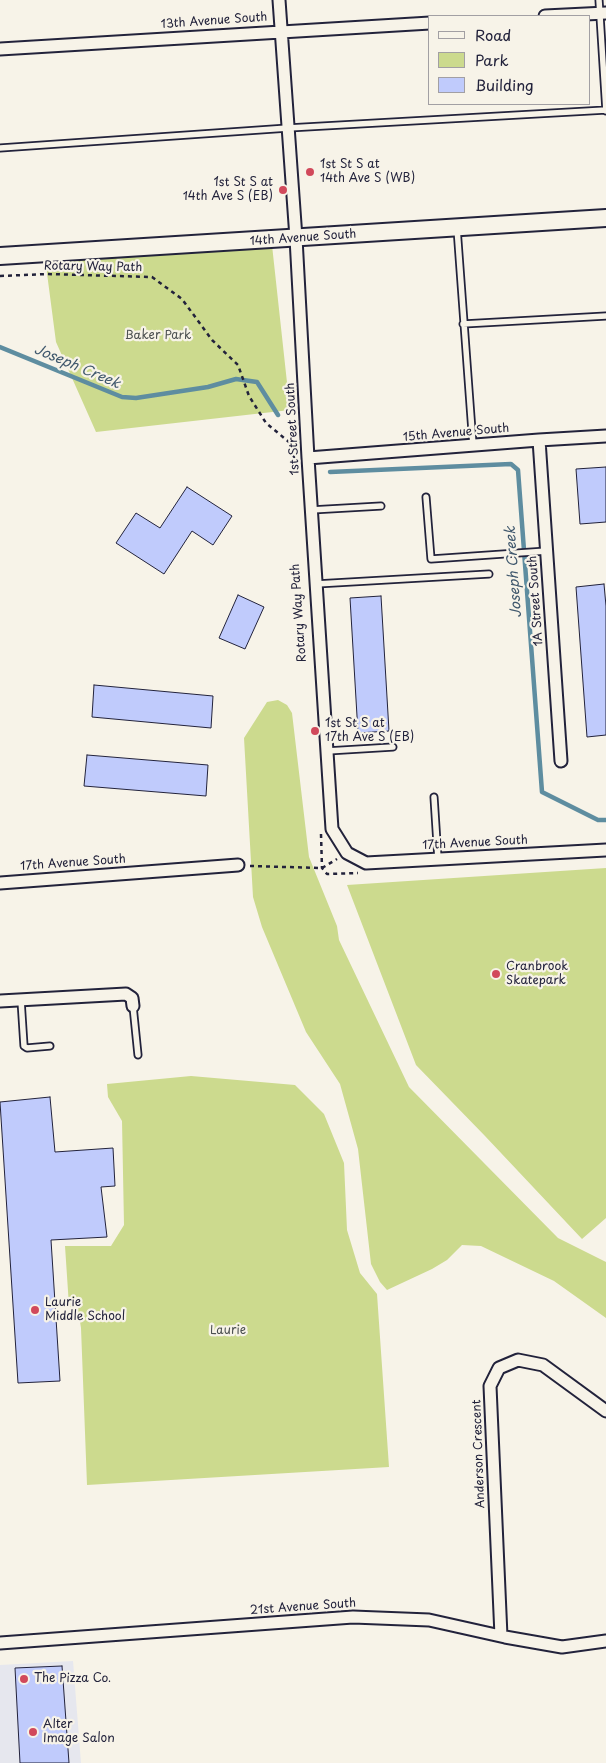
<!DOCTYPE html>
<html>
<head>
<meta charset="utf-8">
<style>
  body { margin:0 }
  #map { position:relative; width:606px; height:1763px; overflow:hidden; background:#f7f3e8; font-family:"Playpen Sans",sans-serif }
  canvas { display:block }
  .legend { position:absolute; left:428px; top:15px; width:162px; height:90px; box-sizing:border-box; background:#f7f3e8; border:1px solid #a29fa3; margin:0; padding:6px 9px; list-style:none; font-size:15px; color:#22223b }
  .legend li { display:flex; align-items:center; gap:10px; height:25px }
  .legend b { width:25px; border:1px solid #a29fa3 }
</style>
</head>
<body>
<div id="map">
<canvas width="606" height="1763"></canvas>
<ul class="legend">
<li><b style="height:6px;background:#f7f3e8"></b>Road</li>
<li><b style="height:14px;background:#ccda8e"></b>Park</li>
<li><b style="height:14px;background:#c0cbfc"></b>Building</li>
</ul>
</div>
<script>
const g = document.querySelector('canvas').getContext('2d');
g.lineJoin = 'round';
function paint(path, color) {
  g.fillStyle = color;
  g.fill(path, 'evenodd');
}
function poly(rows) {
  const path = new Path2D();
  for (const r of rows) {
    path.moveTo(r[0], r[1]);
    for (let i = 2; i < r.length; i += 2) path.lineTo(r[i], r[i + 1]);
  }
  return path;
}
function stroke(path, color, width, dash) {
  g.strokeStyle = color;
  g.lineWidth = width;
  g.lineCap = dash ? 'butt' : 'round';
  g.setLineDash(dash || []);
  g.stroke(path);
}
function write(font, color, halo, rows, align = 'center') {
  g.font = font + ' "Playpen Sans",sans-serif';
  g.lineWidth = 4.5;
  g.setLineDash([]);
  g.textBaseline = 'middle';
  g.strokeStyle = halo;
  g.fillStyle = color;
  for (const [text, x, y, turn = 0] of rows) {
    g.save();
    g.translate(x, y);
    g.rotate((+turn || 0) * Math.PI / 180);
    g.textAlign = isNaN(turn) ? turn : align;
    if (halo) g.strokeText(text, 0, 0);
    g.fillText(text, 0, 0);
    g.restore();
  }
}
paint(poly([
  [73,1661,81,1763,0,1763,0,1665]
]), '#e6e7ee');
paint(poly([
  [271,236,290,410,96,432,56,342,45,258],
  [278,700,287,705,292,713,309,857,337,926,339,940,409,1087,558,1238,606,1262,606,1318,554,1281,481,1246,462,1245,447,1260,432,1269,387,1290,380,1282,371,1264,358,1149,340,1084,306,1032,262,927,253,897,244,738,267,702],
  [606,868,606,1218,582,1239,485,1136,416,1065,347,885],
  [191,1076,295,1085,324,1114,344,1163,347,1230,360,1273,377,1294,389,1467,87,1485,81,1328,79,1315,69,1306,65,1246,111,1246,124,1225,122,1121,108,1097,107,1084]
]), '#ccda8e');
stroke(poly([
  [0,347,122,397,136,398,208,387,236,379,257,382,278,415],
  [330,472,511,464,518,470,542,792,598,820,606,820]
]), '#5e8da0', 4.5);
const building = poly([
  [606,467,606,522,580,524,576,469,606,467],
  [187,487,232,516,213,545,192,531,164,574,116,543,136,513,160,528,187,487],
  [604,584,606,606,606,735,587,737,576,587,604,584],
  [238,595,264,607,245,649,219,638,238,595],
  [381,596,389,731,358,733,350,598,381,596],
  [94,685,213,696,211,728,92,717,94,685],
  [87,755,208,765,206,796,84,786,87,755],
  [50,1097,55,1152,113,1148,115,1186,101,1187,107,1237,51,1240,60,1381,18,1383,0,1102,50,1097],
  [62,1666,69,1763,20,1763,15,1668,62,1666]
]);
paint(building, '#c0cbfc');
stroke(building, '#22223b', 1);
const lane = poly([
  [599,0,606,111],
  [0,148,288,128,606,110],
  [457,228,473,445],
  [463,324,606,316],
  [426,497,431,559,547,551],
  [311,510,381,506],
  [316,584,489,574],
  [327,751,393,747],
  [434,797,438,859],
  [21,1000,24,1046,27,1048,50,1046],
  [133,1006,138,1055]
]);
const street = poly([
  [279,0,296,238,308,458,332,829,347,853,366,863,606,850],
  [545,16,606,13],
  [0,49,430,23],
  [539,440,561,761],
  [308,458,539,440,606,436],
  [0,883,238,865],
  [0,1001,126,994,132,998,133,1006],
  [501,1636,490,1386,499,1368,518,1360,543,1365,606,1411],
  [0,1643,353,1617,429,1620,505,1637,562,1647,606,1641]
]);
const secondary = poly([
  [0,256,606,218]
]);
stroke(lane, '#22223b', 9);
stroke(street, '#22223b', 15);
stroke(secondary, '#22223b', 20);
stroke(poly([
  [0,276,47,274,152,277,182,299,212,340,238,365,249,396,266,423,289,442,295,460],
  [321,834,322,868,327,874,358,873],
  [250,866,322,868,337,859]
]), '#22223b', 2.5, [4, 4]);
stroke(lane, '#f7f3e8', 5.5);
stroke(street, '#f7f3e8', 11);
stroke(secondary, '#f7f3e8', 16);
for (const [x, y, r, color] of [
  [310,172,5,"#d1495b"],
  [283,190,5,"#d1495b"],
  [315,731,5,"#d1495b"],
  [496,974,5,"#d1495b"],
  [35,1310,5,"#d1495b"],
  [24,1679,5,"#d1495b"],
  [33,1732,5,"#d1495b"]
]) {
  const dot = new Path2D();
  dot.arc(x, y, r, 0, 2 * Math.PI);
  g.fillStyle = color;
  g.fill(dot);
  stroke(dot, '#f7f3e8', 2);
}
write('12px', '#22223b', '#f7f3e8', [
  ["13th Avenue South",214,21,-4],
  ["14th Avenue South",303,238,-4],
  ["Rotary Way Path",93,267,1],
  ["1st Street South",293,429,-93],
  ["15th Avenue South",456,433,-5],
  ["1A Street South",536,601,-94],
  ["Rotary Way Path",299,613,-94],
  ["17th Avenue South",475,843,-3],
  ["17th Avenue South",73,863,-4],
  ["Anderson Crescent",479,1454,-92],
  ["21st Avenue South",303,1607,-4]
]);
write('12px', '#22223b', '#f7f3e8', [
  ["1st St S at",320,165],
  ["14th Ave S (WB)",320,179],
  ["1st St S at",273,183,"right"],
  ["14th Ave S (EB)",273,197,"right"],
  ["1st St S at",325,724],
  ["17th Ave S (EB)",325,738],
  ["Cranbrook",506,967],
  ["Skatepark",506,981],
  ["Laurie",45,1303],
  ["Middle School",45,1317],
  ["The Pizza Co.",34,1679],
  ["Alter",43,1725],
  ["Image Salon",43,1739]
], 'left');
write('12px', '#4c5050', '#f7f3e8', [
  ["Baker Park",158,336],
  ["Laurie",228,1331]
]);
write('italic 14px', '#40586d', '#f7f3e8', [
  ["Joseph Creek",77,367,23],
  ["Joseph Creek",514,572,-94]
]);
</script>
</body>
</html>
